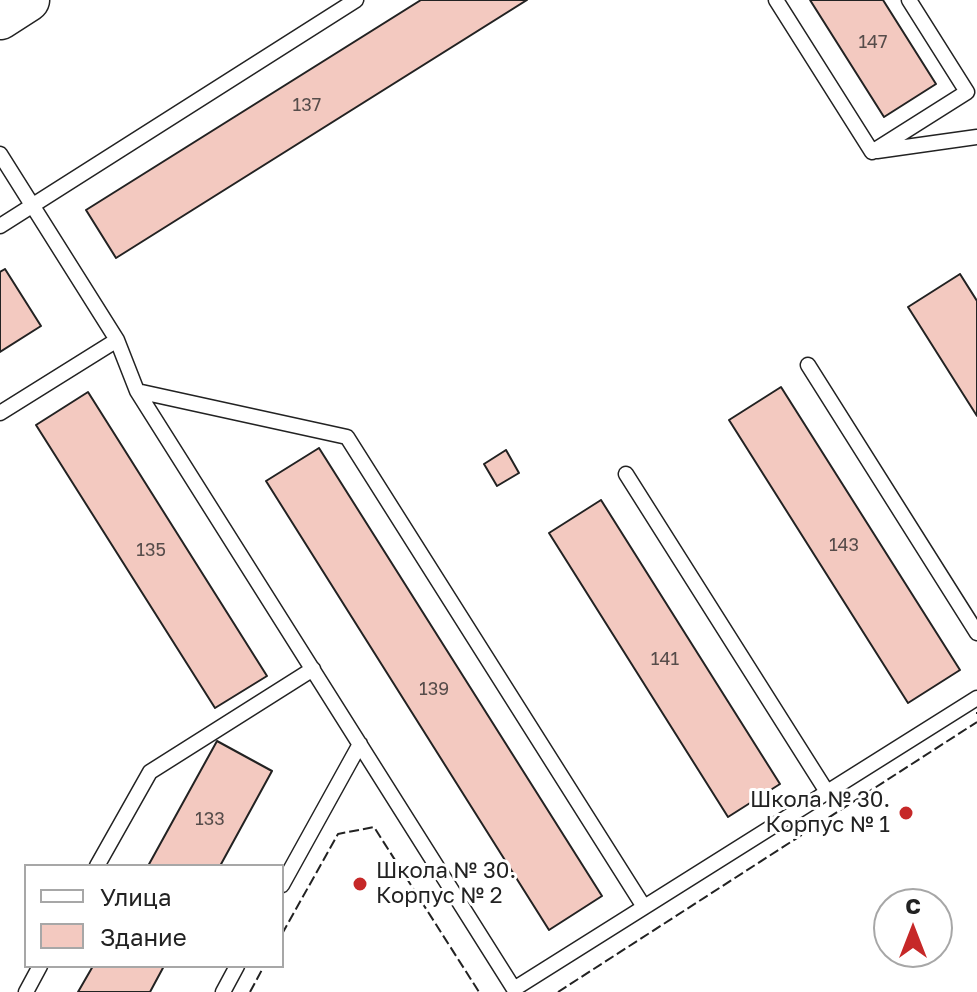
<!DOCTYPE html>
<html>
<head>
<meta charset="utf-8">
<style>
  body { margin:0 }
  #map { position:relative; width:977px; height:992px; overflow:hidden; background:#fff; font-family:"Golos Text",sans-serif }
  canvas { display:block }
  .legend { position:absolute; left:24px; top:864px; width:260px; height:104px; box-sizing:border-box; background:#fff; border:2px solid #a7a7a7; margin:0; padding:10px 14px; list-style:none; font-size:24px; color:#222 }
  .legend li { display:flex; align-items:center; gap:16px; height:40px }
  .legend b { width:40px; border:2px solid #a7a7a7 }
  .north { position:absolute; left:873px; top:888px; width:80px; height:80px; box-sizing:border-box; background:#fff; border:2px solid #a7a7a7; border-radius:50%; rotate:0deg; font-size:22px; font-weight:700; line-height:32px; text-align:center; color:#222 }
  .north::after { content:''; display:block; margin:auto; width:28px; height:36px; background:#c62828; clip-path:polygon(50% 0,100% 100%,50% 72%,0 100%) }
</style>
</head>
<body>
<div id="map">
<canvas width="977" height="992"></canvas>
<ul class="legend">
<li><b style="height:10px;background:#fff"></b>Улица</li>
<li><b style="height:22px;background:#f3c9c0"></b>Здание</li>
</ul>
<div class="north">С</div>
</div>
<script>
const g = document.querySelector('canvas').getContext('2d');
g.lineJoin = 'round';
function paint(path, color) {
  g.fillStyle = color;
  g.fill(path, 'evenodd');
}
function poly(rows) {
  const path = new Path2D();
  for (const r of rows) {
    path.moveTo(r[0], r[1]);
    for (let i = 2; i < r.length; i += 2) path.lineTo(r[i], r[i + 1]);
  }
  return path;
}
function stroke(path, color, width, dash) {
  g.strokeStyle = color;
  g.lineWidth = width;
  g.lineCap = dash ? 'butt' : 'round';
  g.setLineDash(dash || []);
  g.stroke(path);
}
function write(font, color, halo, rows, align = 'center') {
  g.font = font + ' "Golos Text",sans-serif';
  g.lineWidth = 6;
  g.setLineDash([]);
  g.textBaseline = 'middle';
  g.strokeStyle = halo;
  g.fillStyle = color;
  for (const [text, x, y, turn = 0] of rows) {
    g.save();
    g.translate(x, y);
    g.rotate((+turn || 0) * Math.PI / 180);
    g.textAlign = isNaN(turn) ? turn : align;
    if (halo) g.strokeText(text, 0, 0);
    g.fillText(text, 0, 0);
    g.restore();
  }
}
const building = poly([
  [421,0,527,0,116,258,86,210,421,0],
  [810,0,883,0,936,84,884,117,810,0],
  [5,269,41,326,0,352,0,272,5,269],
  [960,274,977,301,977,416,908,307,960,274],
  [781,387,960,670,908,703,729,420,781,387],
  [88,392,267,676,215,708,36,425,88,392],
  [319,448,602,896,549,930,266,481,319,448],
  [506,450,519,473,497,486,484,464,506,450],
  [601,500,780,784,728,817,549,533,601,500],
  [217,741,272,771,220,866,148,866,217,741],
  [93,966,164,966,150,992,78,992,93,966]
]);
paint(building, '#f3c9c0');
stroke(building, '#222', 2);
const service = poly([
  [776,0,872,152],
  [877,151,977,137],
  [872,152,967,92,909,0],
  [0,154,117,340,137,391,514,989,977,698],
  [0,226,356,0],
  [808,365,977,633],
  [137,391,347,437,644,907],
  [0,413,117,340],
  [626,474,827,792],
  [97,866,150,772,313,669],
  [282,885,360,744],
  [26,992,40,966],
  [223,992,237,966]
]);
const secondary = poly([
  [0,18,28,0]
]);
stroke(service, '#222', 17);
stroke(secondary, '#222', 45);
stroke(service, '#fff', 14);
stroke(secondary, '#fff', 42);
stroke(poly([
  [977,712,977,714],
  [282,934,338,834,374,827,479,992],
  [250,992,264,966],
  [558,992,977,722]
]), '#222', 2, [10, 4]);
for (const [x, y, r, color] of [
  [906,813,8,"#c62828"],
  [360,884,8,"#c62828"]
]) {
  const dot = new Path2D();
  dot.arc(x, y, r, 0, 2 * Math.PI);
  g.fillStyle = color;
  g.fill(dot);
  stroke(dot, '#fff', 3);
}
write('18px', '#564c4a', null, [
  ["147",873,42],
  ["137",307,105],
  ["143",844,545],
  ["135",151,550],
  ["141",665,659],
  ["139",434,689],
  ["133",210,819]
]);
write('22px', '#222', '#fff', [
  ["Школа № 30.",890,800],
  ["Корпус № 1",890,825],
  ["Школа № 30.",376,871,"left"],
  ["Корпус № 2",376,896,"left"]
], 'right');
</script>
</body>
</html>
